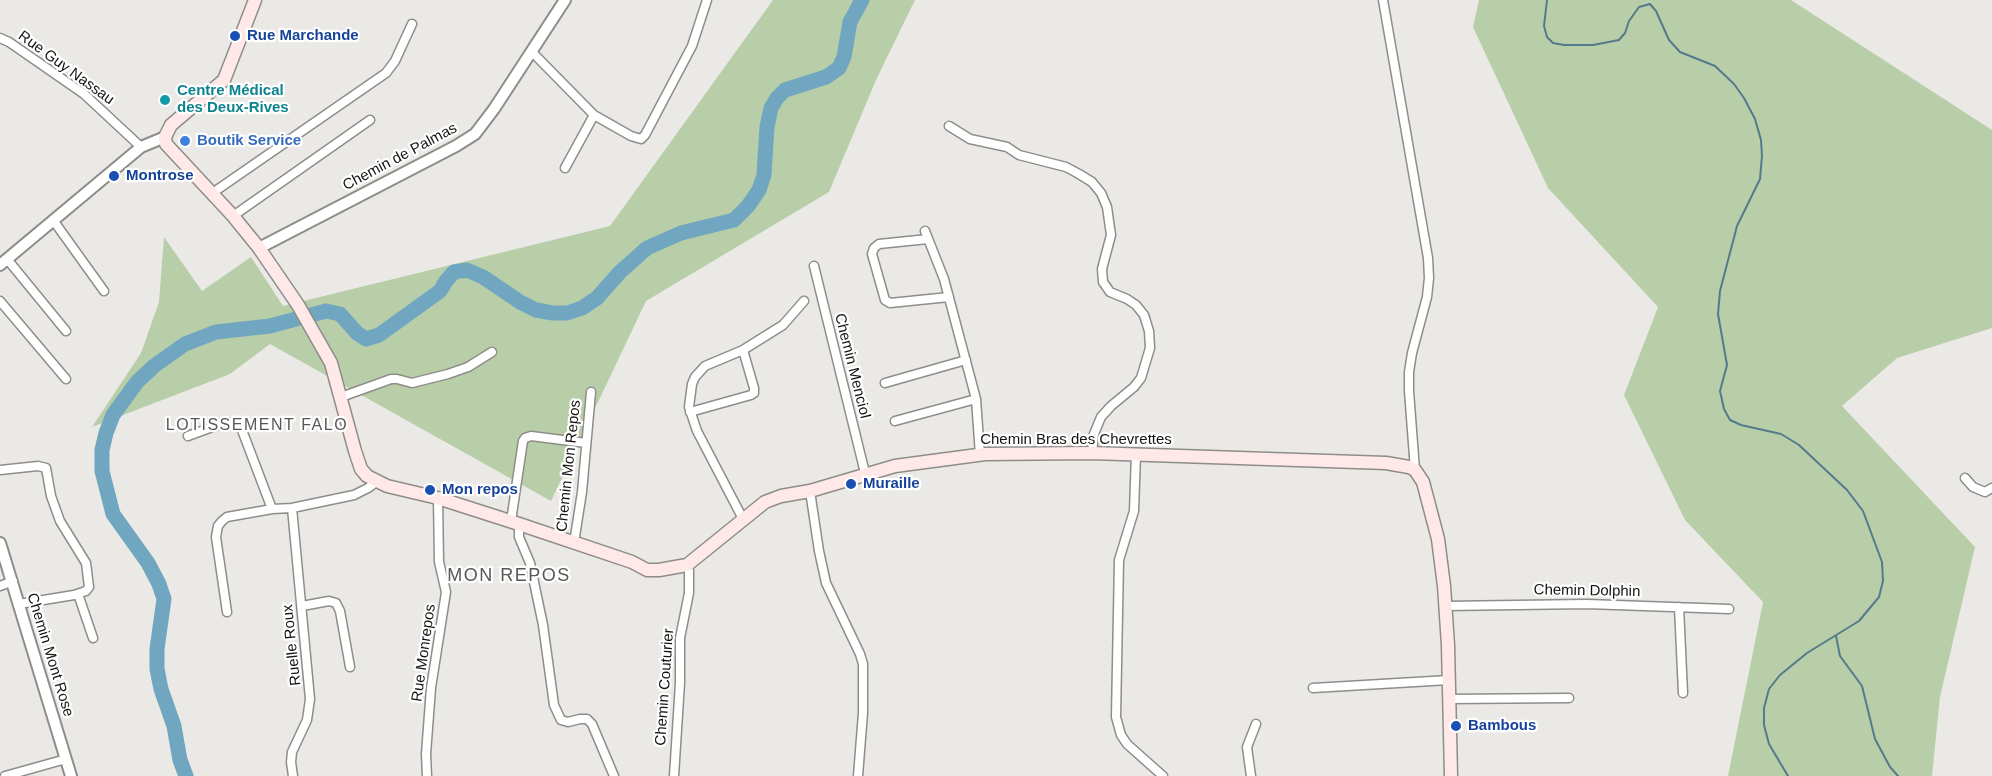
<!DOCTYPE html>
<html>
<head>
<meta charset="utf-8">
<style>
  body { margin:0 }
  canvas { display:block; background:#ebe9e6 }
</style>
</head>
<body>
<canvas width="1992" height="776"></canvas>
<script>
const g = document.querySelector('canvas').getContext('2d');
g.lineJoin = 'round';
function paint(path, color) {
  g.fillStyle = color;
  g.fill(path, 'evenodd');
}
function poly(rows) {
  const path = new Path2D();
  for (const r of rows) {
    path.moveTo(r[0], r[1]);
    for (let i = 2; i < r.length; i += 2) path.lineTo(r[i], r[i + 1]);
  }
  return path;
}
function stroke(path, color, width, dash) {
  g.strokeStyle = color;
  g.lineWidth = width;
  g.lineCap = dash ? 'butt' : 'round';
  g.setLineDash(dash || []);
  g.stroke(path);
}
function write(font, color, halo, rows, align = 'center') {
  g.font = font + ' Helvetica,sans-serif';
  g.lineWidth = 4.5;
  g.setLineDash([]);
  g.textBaseline = 'middle';
  g.strokeStyle = halo;
  g.fillStyle = color;
  for (const [text, x, y, turn = 0] of rows) {
    g.save();
    g.translate(x, y);
    g.rotate((+turn || 0) * Math.PI / 180);
    g.textAlign = isNaN(turn) ? turn : align;
    if (halo) g.strokeText(text, 0, 0);
    g.fillText(text, 0, 0);
    g.restore();
  }
}
paint(poly([
  [773,0,915,0,876,80,829,192,646,301,551,501,270,344,230,374,92,427,141,353,159,302,164,237,202,291,251,257,283,306,610,226],
  [1479,0,1791,0,1992,130,1992,328,1897,358,1842,406,1975,547,1940,697,1932,776,1728,776,1763,602,1685,520,1624,395,1658,307,1548,188,1473,27]
]), '#b8cea9');
stroke(poly([
  [1547,0,1544,26,1547,37,1553,43,1564,45,1593,45,1619,40,1625,33,1629,21,1639,7,1650,4,1656,11,1669,40,1680,52,1715,66,1734,84,1744,98,1755,119,1761,140,1762,156,1760,179,1737,226,1720,291,1718,314,1727,365,1720,391,1724,409,1730,420,1741,425,1781,434,1799,445,1847,490,1863,511,1882,562,1883,581,1879,597,1859,621,1807,653,1780,675,1769,689,1764,708,1764,725,1769,744,1788,776],
  [1836,636,1840,656,1862,686,1875,739,1890,767,1898,776]
]), '#557a8c', 2);
stroke(poly([
  [186,776,180,760,174,726,161,689,157,669,157,649,164,599,159,584,148,563,113,514,102,471,102,450,106,433,113,415,137,382,154,366,185,344,216,332,270,326,326,311,340,314,357,333,366,339,379,335,440,291,446,281,454,272,467,270,483,277,520,302,536,310,553,313,567,313,582,308,597,298,620,272,647,248,681,233,734,220,748,206,759,190,764,175,767,127,771,108,777,98,785,90,826,77,839,68,844,57,850,22,862,0]
]), '#70a6c0', 15);
const minor = poly([
  [1383,0,1428,258,1429,278,1427,297,1412,353,1409,372,1409,391,1415,470],
  [0,38,9,42,84,94,141,147],
  [532,52,594,115,631,136,641,139,645,135,692,46,707,0],
  [949,126,970,139,1007,147,1019,155,1066,167,1079,174,1092,182,1101,193,1107,207,1111,235,1102,269,1103,282,1110,292,1127,299,1136,305,1144,315,1149,331,1150,348,1141,378,1134,387,1111,406,1101,417,1094,434,1092,453],
  [565,168,594,115],
  [211,194,386,73,395,61,412,24],
  [233,216,370,120],
  [53,220,104,291],
  [925,231,944,279,976,399,980,455],
  [928,239,879,244,874,248,872,254,885,300,890,303,949,297],
  [7,259,66,331],
  [814,266,865,473],
  [0,301,66,379],
  [885,383,966,360],
  [341,397,391,379,397,379,412,383,448,374,468,367,492,352],
  [690,412,751,395,754,393,754,388,743,350],
  [895,421,976,399],
  [188,436,223,423,235,423,242,430,272,509],
  [1136,454,1134,511,1119,560,1116,717,1121,735,1127,744,1163,776],
  [0,470,38,466,46,468,51,496,60,521,86,563,89,587,86,591,74,595,19,604],
  [1965,478,1973,487,1985,492,1992,488],
  [810,491,819,551,826,583,860,654,863,664,863,713,858,776],
  [292,508,310,699,307,720,292,752,291,762,293,776],
  [743,519,697,431,689,407,692,384,695,377,705,366,743,350,783,325,804,301],
  [511,521,523,441,525,438,531,436,586,443],
  [519,524,519,537,530,563,543,625,554,705,561,720,568,722,580,719,587,719,592,724,614,776],
  [574,543,582,492,591,392],
  [0,586,13,581],
  [78,594,93,638],
  [302,606,329,601,336,603,340,611,350,667],
  [1445,606,1587,604,1729,609],
  [1679,607,1683,693],
  [227,612,216,537,218,526,222,521,227,517,272,509,292,508,354,495,368,488,376,482],
  [1313,688,1449,680],
  [1449,699,1569,698],
  [5,776,66,759],
  [427,776,426,754,431,688,446,592,439,562,438,498],
  [674,776,680,683,680,638,689,593,689,571,687,565],
  [1251,776,1247,747,1256,724]
]);
const tertiary = poly([
  [259,248,456,146,475,134,494,109,565,0],
  [0,265,141,147,165,137],
  [0,543,71,776]
]);
const secondary = poly([
  [255,0,224,80,171,125,165,137,166,144,233,216,259,248,298,305,331,363,355,451,361,469,367,476,387,486,438,498,519,524,632,562,647,570,659,570,687,565,765,502,781,496,810,491,895,466,985,454,1092,453,1386,463,1409,467,1415,470,1423,482,1438,539,1444,586,1448,645,1451,776]
]);
stroke(minor, '#8e8d8a', 11);
stroke(tertiary, '#8e8d8a', 14);
stroke(secondary, '#8e8d8a', 15);
stroke(minor, '#fff', 8);
stroke(tertiary, '#fff', 10);
stroke(secondary, '#fee9e8', 12);
for (const [x, y, r, color] of [
  [235,36,6,"#1a4fb4"],
  [165,100,6,"#0f9aa8"],
  [185,141,6,"#3f7fe0"],
  [114,176,6,"#1a4fb4"],
  [851,484,6,"#1a4fb4"],
  [430,490,6,"#1a4fb4"],
  [1456,726,6,"#1a4fb4"]
]) {
  const dot = new Path2D();
  dot.arc(x, y, r, 0, 2 * Math.PI);
  g.fillStyle = color;
  g.fill(dot);
  stroke(dot, '#fff', 2);
}
write('bold 15px', '#164399', '#fff', [
  ["Rue Marchande",247,36],
  ["Montrose",126,176],
  ["Muraille",863,484],
  ["Mon repos",442,490],
  ["Bambous",1468,726]
], 'left');
write('15px', '#151413', '#fff', [
  ["Rue Guy Nassau",66,68,36],
  ["Chemin de Palmas",400,157,-28],
  ["Chemin Menciol",852,366,76],
  ["Chemin Bras des Chevrettes",1076,440],
  ["Chemin Mon Repos",569,466,-84],
  ["Chemin Dolphin",1587,591,1],
  ["Ruelle Roux",292,645,-96],
  ["Rue Monrepos",424,653,-82],
  ["Chemin Mont Rose",50,655,73],
  ["Chemin Couturier",665,687,-86]
]);
write('bold 15px', '#0d838f', '#fff', [
  ["Centre Médical",177,91],
  ["des Deux-Rives",177,108]
], 'left');
write('bold 15px', '#366cbe', '#fff', [
  ["Boutik Service",197,141]
], 'left');
g.letterSpacing = '1.5px';
write('16px', '#595755', '#fff', [
  ["LOTISSEMENT FALO",257,426]
]);
g.letterSpacing = '0px';
g.letterSpacing = '1.5px';
write('18px', '#595755', '#fff', [
  ["MON REPOS",509,576]
]);
g.letterSpacing = '0px';
</script>
</body>
</html>
